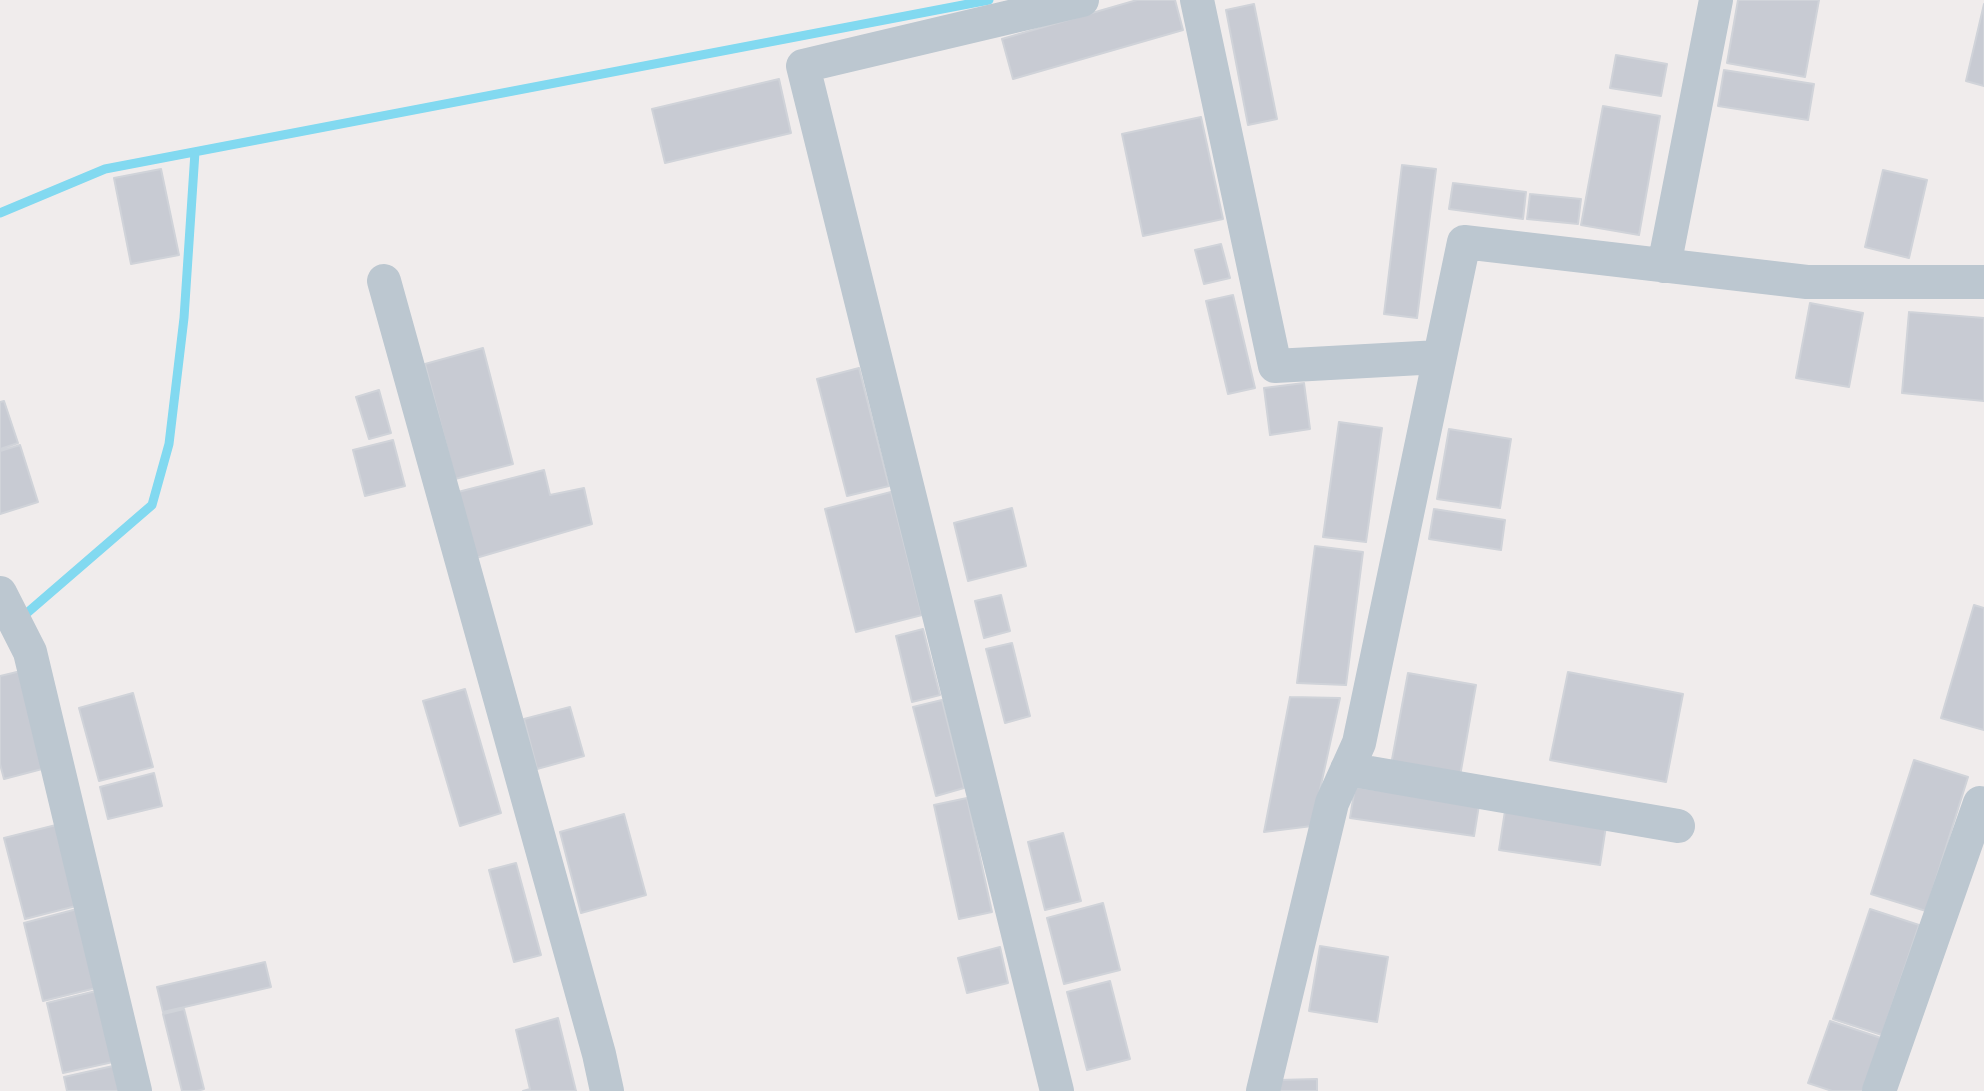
<!DOCTYPE html>
<html>
<head>
<meta charset="utf-8">
<style>
  body { margin:0 }
  canvas { display:block; background:#f0ecec }
</style>
</head>
<body>
<canvas width="1984" height="1091"></canvas>
<script>
const g = document.querySelector('canvas').getContext('2d');
g.lineJoin = 'round';
function poly(rows) {
  const path = new Path2D();
  for (const r of rows) {
    path.moveTo(r[0], r[1]);
    for (let i = 2; i < r.length; i += 2) path.lineTo(r[i], r[i + 1]);
  }
  return path;
}
function stroke(path, color, width, dash) {
  g.strokeStyle = color;
  g.lineWidth = width;
  g.lineCap = dash ? 'butt' : 'round';
  g.setLineDash(dash || []);
  g.stroke(path);
}
function paint(path, color) {
  g.fillStyle = color;
  g.fill(path, 'evenodd');
}
stroke(poly([
  [0,213,105,169,989,0],
  [20,619,152,505,169,444,184,318,195,152]
]), '#82d9f0', 9);
const building = poly([
  [1137,0,1175,0,1183,30,1013,79,1002,39,1137,0],
  [1738,0,1819,0,1805,77,1727,63,1738,0],
  [1254,4,1277,119,1248,125,1226,10,1254,4],
  [1984,4,1984,86,1966,81,1984,4],
  [1616,55,1667,64,1661,96,1610,88,1616,55],
  [1724,70,1814,84,1808,120,1718,106,1724,70],
  [779,79,791,133,665,163,652,109,779,79],
  [1603,106,1660,116,1639,235,1581,225,1603,106],
  [1201,117,1223,219,1143,236,1122,134,1201,117],
  [1402,165,1436,169,1417,318,1384,314,1402,165],
  [161,169,179,255,131,264,114,178,161,169],
  [1883,170,1927,180,1909,258,1865,247,1883,170],
  [1453,183,1526,192,1523,219,1449,209,1453,183],
  [1530,194,1581,199,1578,224,1527,219,1530,194],
  [1221,244,1230,278,1204,284,1195,250,1221,244],
  [1233,295,1255,388,1228,394,1206,301,1233,295],
  [1810,303,1863,313,1849,387,1796,378,1810,303],
  [1909,312,1984,318,1984,401,1902,393,1909,312],
  [483,348,513,464,455,479,425,364,483,348],
  [859,368,889,486,847,496,817,379,859,368],
  [1304,383,1310,429,1270,435,1264,388,1304,383],
  [379,390,391,433,369,439,356,397,379,390],
  [4,401,18,443,0,449,0,402,4,401],
  [1339,422,1382,428,1366,542,1323,537,1339,422],
  [1449,429,1511,439,1500,508,1437,499,1449,429],
  [393,440,405,486,365,496,353,450,393,440],
  [20,445,38,502,0,514,0,451,20,445],
  [544,470,550,495,584,488,592,524,476,558,458,492,544,470],
  [891,492,922,615,856,632,825,509,891,492],
  [1012,508,1026,566,968,581,954,523,1012,508],
  [1434,509,1505,520,1501,550,1429,539,1434,509],
  [1315,546,1363,552,1346,685,1297,683,1315,546],
  [1001,595,1010,631,984,638,975,601,1001,595],
  [1974,605,1984,608,1984,730,1941,718,1974,605],
  [923,629,940,695,912,702,896,636,923,629],
  [1012,643,1030,716,1005,723,986,649,1012,643],
  [21,671,46,768,4,779,0,764,0,676,21,671],
  [1568,672,1683,694,1666,782,1550,760,1568,672],
  [1408,673,1476,685,1460,776,1391,765,1408,673],
  [465,689,501,813,460,826,423,701,465,689],
  [133,693,153,767,99,781,79,708,133,693],
  [1290,697,1340,698,1312,826,1264,832,1290,697],
  [942,700,964,788,936,796,913,707,942,700],
  [570,707,584,756,537,769,524,719,570,707],
  [1914,760,1968,777,1926,911,1871,894,1914,760],
  [154,773,162,806,108,819,100,787,154,773],
  [1355,787,1479,805,1474,836,1350,818,1355,787],
  [967,798,992,912,959,919,934,805,967,798],
  [1505,811,1606,826,1600,865,1499,850,1505,811],
  [624,814,646,895,581,913,560,832,624,814],
  [56,825,76,906,25,919,4,838,56,825],
  [1063,833,1081,901,1045,910,1028,842,1063,833],
  [516,863,541,955,514,962,489,870,516,863],
  [1103,903,1120,970,1064,984,1047,918,1103,903],
  [77,909,96,988,43,1001,24,923,77,909],
  [1870,909,1919,925,1882,1035,1833,1019,1870,909],
  [1320,946,1388,957,1377,1022,1309,1011,1320,946],
  [1000,947,1008,983,967,993,958,958,1000,947],
  [265,962,271,987,163,1012,157,987,265,962],
  [1110,981,1130,1059,1087,1070,1067,992,1110,981],
  [96,991,113,1062,63,1073,47,1003,96,991],
  [184,1009,204,1089,197,1091,182,1091,163,1014,184,1009],
  [558,1018,576,1091,523,1091,530,1089,516,1030,558,1018],
  [1830,1021,1881,1038,1863,1091,1832,1091,1808,1083,1830,1021],
  [113,1066,119,1091,67,1091,64,1077,113,1066],
  [1317,1079,1317,1091,1278,1091,1278,1080,1317,1079]
]);
paint(building, '#c8cbd3');
stroke(building, '#d0d3d9', 2);
stroke(poly([
  [1197,0,1275,366,1439,357],
  [1664,266,1716,0],
  [384,281,599,1054,607,1091],
  [0,593,30,652,135,1091],
  [1347,769,1678,826],
  [1057,1091,803,66,1082,0],
  [1263,1091,1332,803,1359,743,1464,242,1807,282,1984,282],
  [1879,1091,1980,803]
]), '#bcc7d0', 34);
</script>
</body>
</html>
